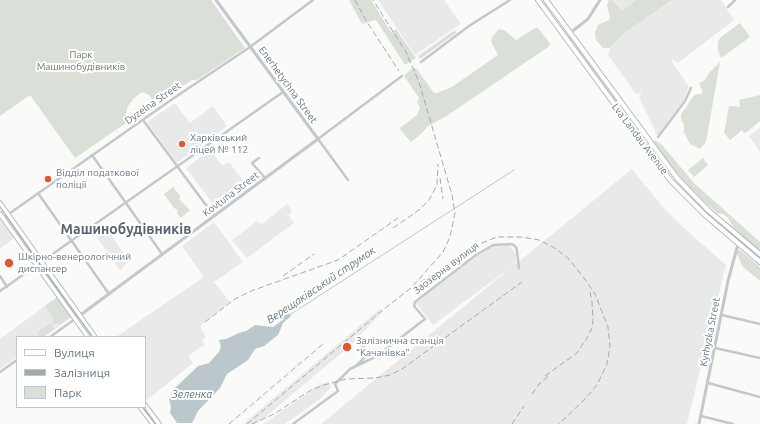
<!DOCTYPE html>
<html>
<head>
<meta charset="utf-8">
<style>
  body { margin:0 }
  #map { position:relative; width:760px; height:424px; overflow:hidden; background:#fafaf8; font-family:Ubuntu,sans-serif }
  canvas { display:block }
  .legend { position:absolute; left:16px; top:336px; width:130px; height:72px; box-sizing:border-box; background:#fff; border:1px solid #c1c8cd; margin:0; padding:5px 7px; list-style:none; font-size:12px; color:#657683 }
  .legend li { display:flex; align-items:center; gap:8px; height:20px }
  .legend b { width:20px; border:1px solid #c1c8cd }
</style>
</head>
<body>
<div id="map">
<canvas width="760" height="424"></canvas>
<ul class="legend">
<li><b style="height:5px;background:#fff"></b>Вулиця</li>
<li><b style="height:5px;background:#a2aab0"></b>Залізниця</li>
<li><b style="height:11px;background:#dadfd7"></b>Парк</li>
</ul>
</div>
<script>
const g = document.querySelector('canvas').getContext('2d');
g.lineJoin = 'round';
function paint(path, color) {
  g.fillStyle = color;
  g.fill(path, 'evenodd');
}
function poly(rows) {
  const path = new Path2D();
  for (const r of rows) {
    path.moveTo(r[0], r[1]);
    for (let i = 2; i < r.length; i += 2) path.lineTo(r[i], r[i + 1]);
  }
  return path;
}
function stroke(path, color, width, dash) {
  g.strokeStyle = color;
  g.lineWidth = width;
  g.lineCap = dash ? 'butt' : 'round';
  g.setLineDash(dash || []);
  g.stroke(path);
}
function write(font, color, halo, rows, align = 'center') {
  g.font = font + ' Ubuntu,sans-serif';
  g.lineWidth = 4;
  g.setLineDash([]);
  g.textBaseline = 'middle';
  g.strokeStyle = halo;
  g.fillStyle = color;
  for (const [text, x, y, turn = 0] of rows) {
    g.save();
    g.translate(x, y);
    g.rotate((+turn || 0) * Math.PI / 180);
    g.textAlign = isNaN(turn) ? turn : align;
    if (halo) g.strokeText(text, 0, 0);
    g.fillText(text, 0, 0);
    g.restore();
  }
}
paint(poly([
  [378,0,444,0,461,24,415,55],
  [612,0,638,0,622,11],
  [672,0,721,0,734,20,678,63,672,59,671,60,689,87,683,101,664,126,658,137,639,97,642,92,636,94,608,55,610,48,623,34],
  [175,103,190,123,213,106,227,126,177,163,147,122],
  [760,128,760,152,749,136],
  [210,150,222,165,229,162,247,186,246,188,219,207,218,206,216,208,186,168],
  [632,169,662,206,685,229,726,265,687,424,321,424,514,265,433,325,416,303,480,254,493,246,509,245,516,254,516,264],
  [287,204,292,211,289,215,294,223,247,258,232,240,257,221,262,224],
  [0,219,14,238,0,249],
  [214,222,243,262,214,282,230,302,200,326,206,337,202,341,205,344,188,356,193,363,147,400,145,397,145,337,116,337,204,277,182,246],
  [106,228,129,261,120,270,95,235],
  [45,306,59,326,44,337,17,337,17,357,0,369,0,339],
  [381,308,383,311,348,348,321,370,264,418,254,424,243,424],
  [329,382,331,387,320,399,285,424,263,424,321,384]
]), '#e8e9e9');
paint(poly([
  [0,0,211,0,245,48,197,80,192,80,156,105,149,95,142,92,134,98,128,106,125,116,129,121,75,158,30,95,0,116],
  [349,0,371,0,391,32,396,29,416,58,405,65,376,20,362,24],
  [609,0,612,0,622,11,637,0,672,0,623,34,610,48,603,48,596,40,595,32,598,25,609,20,610,17,607,5],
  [740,23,750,37,721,58,718,50,718,42,721,37],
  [537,27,549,42,550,44,548,47,445,117,428,126,422,133,411,142,403,133,400,129,401,127,417,115,420,107,417,102,419,98,404,76,410,70,415,68,417,69,434,93,437,93,452,87,498,55,491,41,492,37,499,29,504,30,516,40],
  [455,30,456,33,420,59,418,56],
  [570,37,591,65,620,105,619,106,594,72,574,45,569,38],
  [720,62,706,142,700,149,690,144,684,132,684,124,681,119,681,114,687,106,691,99,695,95,698,94,701,94,703,92,699,83,705,80,709,73],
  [760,95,760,121,747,132,744,133,742,130,730,140,724,133,729,106,740,107,739,100],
  [655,140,662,145,694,183,760,242,760,251,733,227,728,218,723,214,717,213,688,187,654,144,653,141],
  [703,158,708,165,694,177,688,170],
  [673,175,699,203,733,234,732,235,689,195,672,176],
  [173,187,180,196,179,199,190,210,182,217,180,217,177,213,178,210,174,208,164,194],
  [8,216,41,263,38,265,5,218],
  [738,250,741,251,760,267,760,281,742,266,737,253],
  [42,265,78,316,75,318,39,267],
  [57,297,71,317,59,326,57,323,53,324,52,322,54,319,45,306],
  [50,323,54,329,43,337,40,337,37,333]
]), '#dadfd7');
paint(poly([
  [287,312,290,314,291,316,283,323,278,335,264,346,255,349,248,360,227,374,220,388,198,411,192,423,177,423,170,413,171,407,169,399,172,391,198,366,209,363,219,352,221,346,219,340,226,339,239,333,246,331,255,325,273,327,279,323]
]), '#bbc7cb');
stroke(poly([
  [291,314,514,170]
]), '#bbc7cb', 1);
const secondary = poly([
  [0,203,95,337],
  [0,214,88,337],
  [145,405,159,424],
  [140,407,153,424]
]);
const primary = poly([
  [538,0,670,180,705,215,760,262],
  [546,0,677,178,709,211,760,254]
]);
stroke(secondary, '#b3babf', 5.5);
stroke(primary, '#b5babe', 6);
stroke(poly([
  [728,7,735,0],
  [421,62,469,26,510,0],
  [143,120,214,216],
  [658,137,685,101,691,88],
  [92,155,162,254],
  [259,158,252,163,265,178],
  [348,180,318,139,402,76],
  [38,193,109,294],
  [3,218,171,100,250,47,313,0],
  [0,276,7,287],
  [0,291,283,92],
  [722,315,760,324],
  [50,337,75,319],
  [715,348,760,358],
  [356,366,369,353,362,345],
  [0,372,17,360],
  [708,383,760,397],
  [701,416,733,424],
  [293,424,338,391,335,384,350,369,377,356,425,319,414,306,415,302,476,255,493,245,512,244,516,247,517,251,519,268]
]), '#c3c8cc', 2.5);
stroke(poly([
  [565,37,588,19,600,0],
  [75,319,318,139,216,0],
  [699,424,728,281,738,244]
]), '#c3c8cc', 3);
stroke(secondary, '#fff', 3.5);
stroke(primary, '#fff', 4);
stroke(poly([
  [0,207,48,276,93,337],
  [142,407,155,424]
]), '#a2aab0', 1);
stroke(poly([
  [355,0,367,22,399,71],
  [440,178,443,199],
  [393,228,419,210,429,200,437,185,438,164],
  [283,276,314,254],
  [421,282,450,262,477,245,497,237,522,237,539,240,553,247,568,258,584,278,595,294,608,327,610,346,607,364,597,385,586,398,559,424],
  [205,322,235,299,251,291,338,260,398,218],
  [545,376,577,353,587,338,592,328,593,321,592,302,590,292],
  [532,394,540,383,550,375],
  [229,424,323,344],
  [247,424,384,309,411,288,443,252,450,237,455,213,452,195,419,82,406,52,373,0],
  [252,424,274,414,311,390,324,385,346,379,375,378,390,375,402,369,522,282],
  [512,424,524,406]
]), '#a2aab0', 1, [6, 3]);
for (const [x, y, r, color] of [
  [182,144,4,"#e4572e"],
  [48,179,4,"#e4572e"],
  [9,263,5,"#e4572e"],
  [347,347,5,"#e4572e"]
]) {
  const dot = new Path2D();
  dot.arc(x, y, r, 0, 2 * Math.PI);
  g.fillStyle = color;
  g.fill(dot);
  stroke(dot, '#fff', 1.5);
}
write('10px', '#687a64', '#fff', [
  ["Парк",81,55],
  ["Машинобудівників",81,67]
]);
write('10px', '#657683', '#fff', [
  ["Enerhetychna Street",288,85,54],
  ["Dyzelna Street",153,103,-35],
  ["Lva Landau Avenue",640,139,53],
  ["Kovtuna Street",231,194,-37],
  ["Заозерна вулиця",446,268,-37],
  ["Kyrhyzka Street",710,332,-79]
]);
write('10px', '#657683', '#fff', [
  ["Харківський",190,138],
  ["ліцей № 112",190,150],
  ["Відділ податкової",56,173],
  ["поліції",56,185],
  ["Шкірно-венерологічний",18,257],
  ["диспансер",18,269],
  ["Залізнична станція",356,341],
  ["\"Качанівка\"",356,353]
], 'left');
write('italic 11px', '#60757c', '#fff', [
  ["Верещаківський струмок",321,285,-34],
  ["Зеленка",192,394]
]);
write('bold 14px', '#57646e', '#fff', [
  ["Машинобудівників",126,229]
]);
</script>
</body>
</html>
